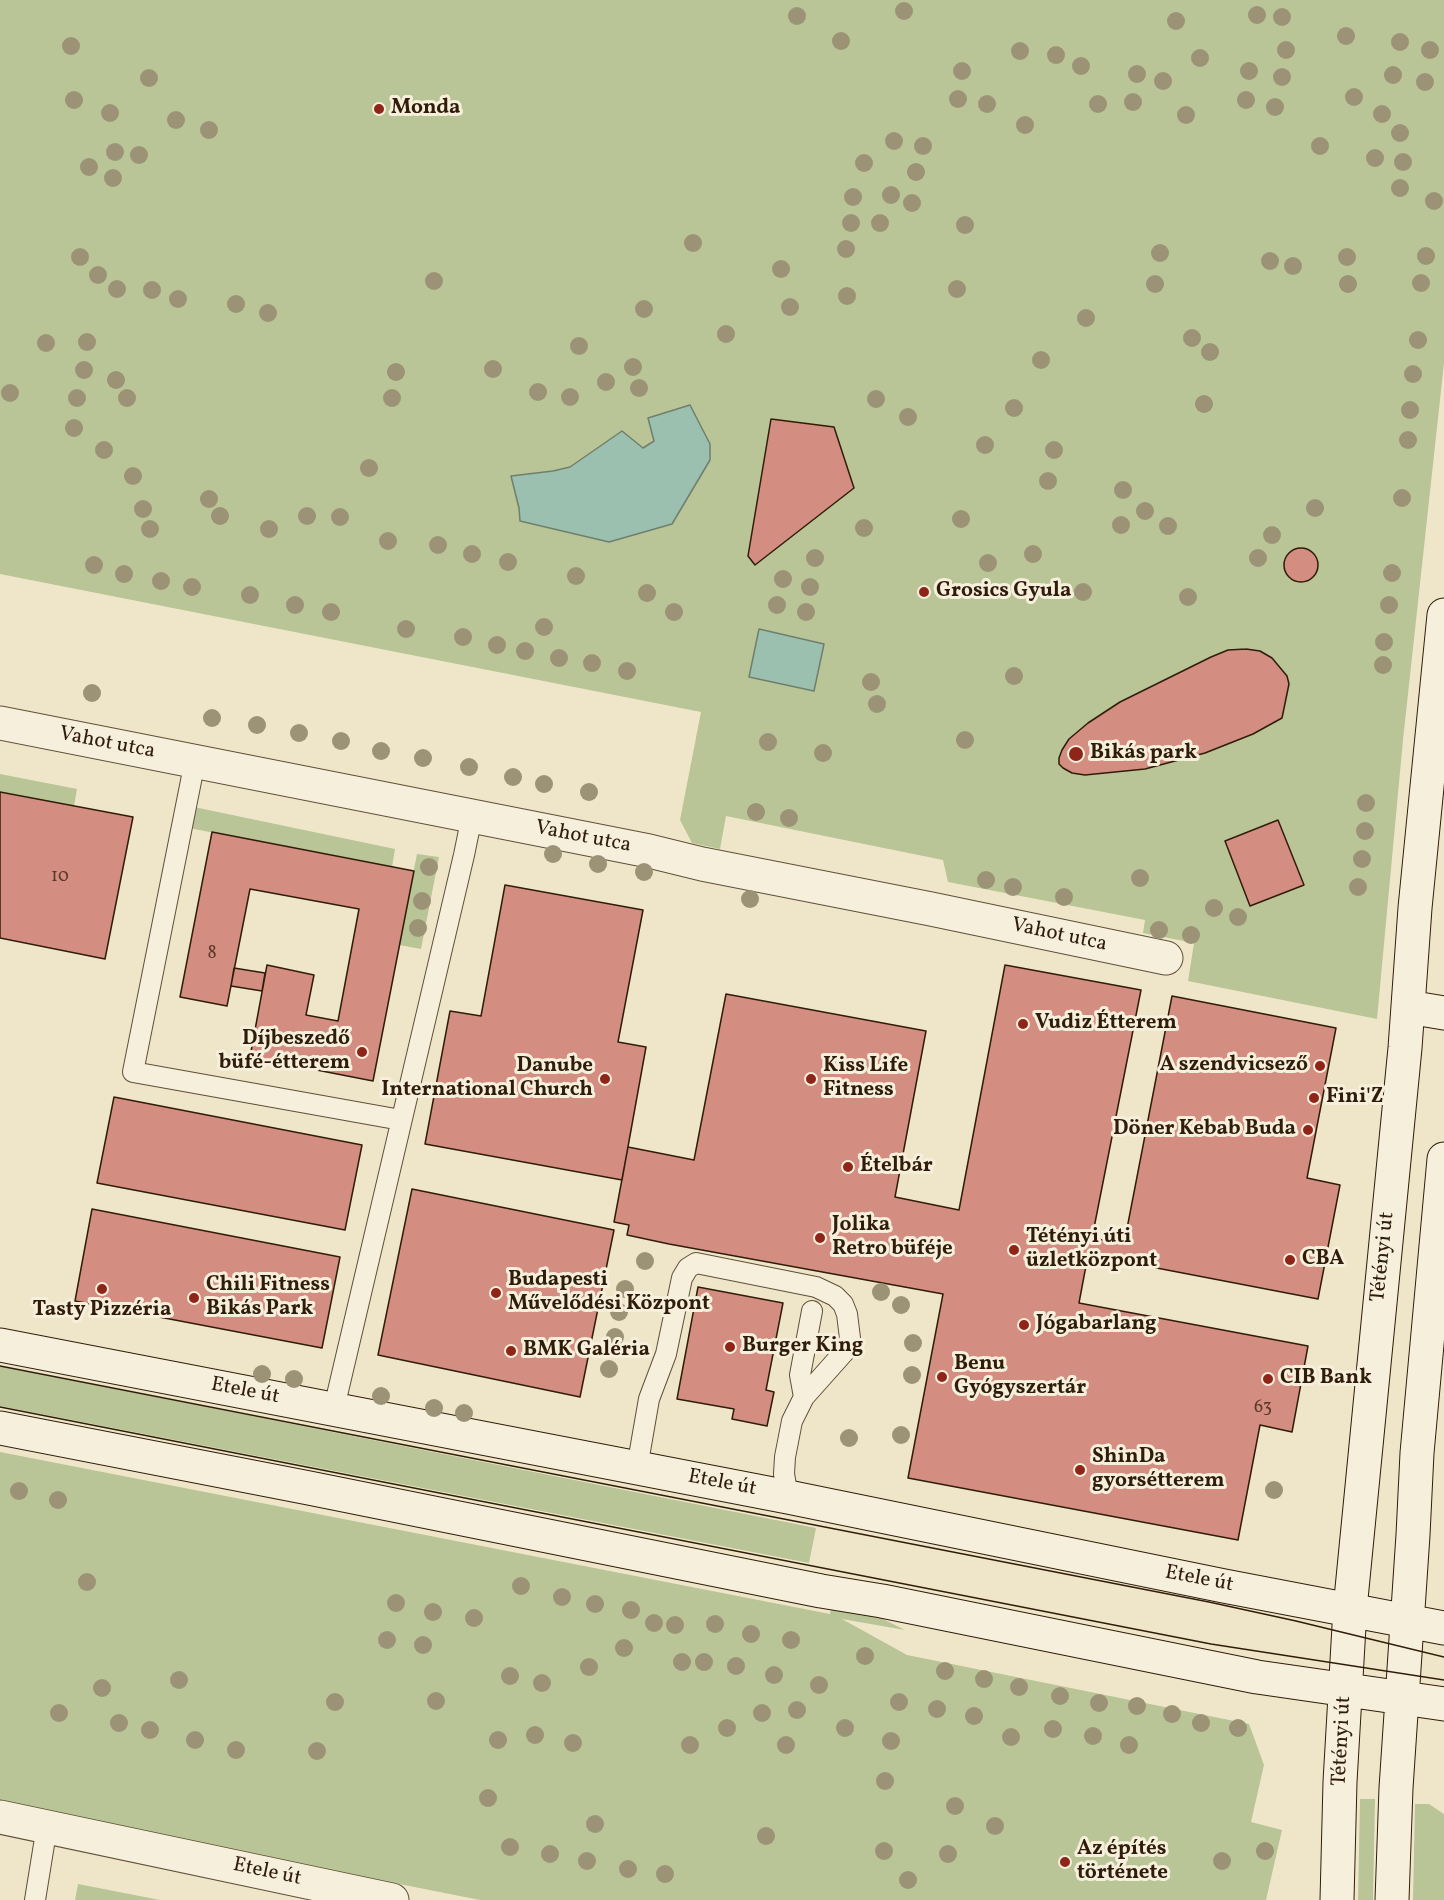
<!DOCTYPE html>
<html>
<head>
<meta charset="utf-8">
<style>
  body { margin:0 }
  canvas { display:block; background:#efe6c9 }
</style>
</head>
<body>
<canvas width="1444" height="1900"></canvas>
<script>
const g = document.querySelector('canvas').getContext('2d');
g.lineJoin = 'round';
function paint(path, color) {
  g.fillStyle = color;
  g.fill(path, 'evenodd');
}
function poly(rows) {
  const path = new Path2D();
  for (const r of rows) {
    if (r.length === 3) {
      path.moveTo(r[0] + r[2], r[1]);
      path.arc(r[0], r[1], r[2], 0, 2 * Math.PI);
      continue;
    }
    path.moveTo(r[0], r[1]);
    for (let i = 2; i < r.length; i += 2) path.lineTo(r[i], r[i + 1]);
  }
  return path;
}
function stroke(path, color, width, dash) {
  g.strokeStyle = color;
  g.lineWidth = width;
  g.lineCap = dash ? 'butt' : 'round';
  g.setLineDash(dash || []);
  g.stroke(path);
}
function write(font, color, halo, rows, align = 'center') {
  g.font = font + ' Vollkorn,serif';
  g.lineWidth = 6;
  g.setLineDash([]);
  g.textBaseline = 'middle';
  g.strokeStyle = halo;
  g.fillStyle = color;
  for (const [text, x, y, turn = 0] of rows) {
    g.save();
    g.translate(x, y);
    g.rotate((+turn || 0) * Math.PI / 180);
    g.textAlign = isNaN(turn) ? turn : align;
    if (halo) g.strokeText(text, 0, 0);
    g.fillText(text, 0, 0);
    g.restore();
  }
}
paint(poly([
  [0,0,1444,0,1444,363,1403,740,1377,1019,1188,981,1194,943,1143,933,1145,920,948,882,943,860,726,816,720,849,692,843,680,820,701,712,0,574],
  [0,774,77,789,74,806,0,792],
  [194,807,395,849,392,867,189,828],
  [417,854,439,857,421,949,399,945],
  [0,1366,816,1528,809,1563,0,1406],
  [0,1452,830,1614,832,1602,875,1615,905,1630,842,1619,907,1655,1249,1724,1264,1765,1251,1822,1282,1830,1266,1900,480,1900,0,1805],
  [1360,1799,1375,1799,1373,1900,1358,1900],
  [1415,1804,1429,1804,1444,1814,1444,1900,1413,1900],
  [78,1884,160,1900,75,1900]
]), '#b9c596');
const water = poly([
  [690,405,710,444,710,460,672,524,609,542,520,521,519,508,511,476,553,471,570,467,622,431,643,448,654,441,648,418,690,405],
  [759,629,824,644,814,691,749,677,759,629]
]);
paint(water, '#9bc0b0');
stroke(water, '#707f6d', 1.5);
const building = poly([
  [771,419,834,427,854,488,755,565,748,556,771,419],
  [1301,565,17],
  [1246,649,1260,651,1272,658,1287,676,1289,684,1282,718,1253,734,1205,753,1145,769,1085,775,1072,773,1063,768,1059,764,1059,758,1062,750,1069,739,1088,723,1120,702,1211,657,1228,650,1246,649],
  [0,792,133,817,105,959,0,938,0,792],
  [1278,820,1304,885,1250,906,1225,841,1278,820],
  [212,832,414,871,373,1081,250,1057,267,965,314,975,306,1015,338,1021,359,909,250,889,227,1006,180,997,212,832],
  [505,885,643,910,618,1042,646,1047,622,1180,425,1144,450,1011,481,1016,505,885],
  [1005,965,1141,990,1092,1238,1124,1244,1172,996,1336,1028,1307,1178,1340,1185,1318,1299,1089,1255,1085,1271,1079,1303,1308,1346,1292,1432,1260,1425,1238,1540,908,1478,943,1294,669,1244,627,1235,629,1225,614,1222,628,1147,694,1160,726,994,926,1031,895,1197,959,1210,1005,965],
  [234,968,265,973,262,991,231,986,234,968],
  [114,1097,362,1145,345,1230,97,1183,114,1097],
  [412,1189,614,1230,580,1397,378,1355,412,1189],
  [92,1209,340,1257,322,1348,75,1301,92,1209],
  [698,1287,783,1303,766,1390,774,1392,767,1426,732,1419,734,1409,677,1399,698,1287]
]);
paint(building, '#d38d81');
stroke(building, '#301d09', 1.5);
const lane = poly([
  [195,761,133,1072,401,1120],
  [804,1397,800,1375,812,1311],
  [334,1408,464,855,472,816],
  [637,1468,649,1399,666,1354,682,1278,688,1268,696,1263,816,1287,835,1296,843,1304,847,1314,850,1338,845,1351,804,1397,792,1421,785,1457,784,1474,788,1497],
  [35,1900,47,1826]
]);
const street = poly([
  [0,723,649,851,702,864,931,909,1166,958],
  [0,1817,392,1900]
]);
const secondary = poly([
  [1408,1007,1444,1013],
  [0,1345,788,1497,1224,1586,1444,1628],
  [0,1428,309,1488,821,1591,882,1601,1257,1677,1444,1704],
  [1337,1900,1340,1782,1350,1609,1405,1048,1415,908,1444,615],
  [1392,1900,1396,1788,1413,1535,1417,1453,1444,1159]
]);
stroke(lane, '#604f39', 22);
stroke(street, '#604f39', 35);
stroke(secondary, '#301d09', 35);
stroke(lane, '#f5efdc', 20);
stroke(street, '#f5efdc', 33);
stroke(secondary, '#f5efdc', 33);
stroke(poly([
  [0,1366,1209,1602,1296,1621,1444,1657],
  [0,1407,1211,1644,1444,1680]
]), '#301d09', 1.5);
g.fillStyle = '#9c9376';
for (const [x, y] of [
  [904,11],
  [1257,15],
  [797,16],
  [1282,17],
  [1176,21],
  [1346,36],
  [841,41],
  [1400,42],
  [71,46],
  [1286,50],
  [1430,50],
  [1020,51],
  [1056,55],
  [1200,58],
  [1081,66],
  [962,71],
  [1249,71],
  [1137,74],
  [1393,75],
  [1282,77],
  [149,78],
  [1163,81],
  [1425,82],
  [1354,97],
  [958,99],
  [74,100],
  [1246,100],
  [1133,102],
  [987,104],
  [1098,104],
  [1275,107],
  [110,113],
  [1382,114],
  [1186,115],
  [176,120],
  [1025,125],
  [209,130],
  [1400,133],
  [894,141],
  [923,146],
  [1320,146],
  [115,152],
  [139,155],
  [1375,158],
  [1403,162],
  [864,163],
  [89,167],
  [916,172],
  [113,178],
  [1400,188],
  [891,195],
  [853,197],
  [1434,201],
  [912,203],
  [851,223],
  [880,223],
  [965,225],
  [693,243],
  [846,249],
  [1160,253],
  [1426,256],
  [80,257],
  [1347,257],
  [1270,261],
  [1293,266],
  [781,269],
  [98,275],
  [434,281],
  [1421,283],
  [1155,284],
  [1348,284],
  [117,289],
  [957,289],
  [152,290],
  [847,296],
  [178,299],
  [236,304],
  [790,307],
  [644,309],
  [268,313],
  [1086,318],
  [726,334],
  [1192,338],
  [1418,340],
  [87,342],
  [46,343],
  [579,346],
  [1210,352],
  [1041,360],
  [633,367],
  [493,369],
  [84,370],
  [396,372],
  [1413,374],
  [116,380],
  [606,382],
  [639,388],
  [538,392],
  [10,393],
  [570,397],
  [77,398],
  [127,398],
  [392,398],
  [876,399],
  [1204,404],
  [1014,408],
  [1410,410],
  [908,417],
  [74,428],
  [1408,440],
  [985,445],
  [104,450],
  [1054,450],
  [369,468],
  [133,476],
  [1048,481],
  [1123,490],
  [1402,498],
  [209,499],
  [1315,508],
  [143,509],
  [1145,511],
  [220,516],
  [307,516],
  [340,517],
  [961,519],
  [1121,525],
  [1168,526],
  [864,528],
  [150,529],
  [269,529],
  [1272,535],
  [388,541],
  [438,545],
  [472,554],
  [1033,554],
  [815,558],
  [1258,558],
  [508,562],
  [988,563],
  [94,565],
  [1392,573],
  [124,574],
  [576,576],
  [783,579],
  [161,581],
  [192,587],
  [810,587],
  [1083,592],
  [647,593],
  [250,595],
  [1188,597],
  [295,605],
  [777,605],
  [1389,605],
  [331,612],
  [674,612],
  [806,612],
  [544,627],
  [406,629],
  [463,637],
  [1384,642],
  [497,645],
  [525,651],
  [559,658],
  [592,663],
  [1383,665],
  [627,671],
  [1014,676],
  [871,682],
  [92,693],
  [877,704],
  [212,718],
  [257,725],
  [299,733],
  [965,740],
  [341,741],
  [768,742],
  [381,751],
  [823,753],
  [423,758],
  [469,767],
  [513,777],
  [544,784],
  [589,792],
  [1366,803],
  [756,812],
  [789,818],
  [1365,831],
  [553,854],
  [1362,859],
  [598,864],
  [429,867],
  [644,872],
  [1140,878],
  [986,880],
  [1013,887],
  [1358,887],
  [1064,897],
  [750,899],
  [422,901],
  [1214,908],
  [1238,917],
  [418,928],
  [1159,930],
  [1191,935],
  [645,1261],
  [625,1289],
  [881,1292],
  [901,1305],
  [619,1312],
  [615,1337],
  [913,1343],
  [609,1369],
  [262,1374],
  [912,1375],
  [294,1379],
  [381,1396],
  [434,1408],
  [464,1413],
  [901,1435],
  [849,1438],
  [1274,1490],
  [19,1491],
  [58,1500],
  [87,1582],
  [521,1586],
  [562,1597],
  [396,1603],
  [595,1604],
  [631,1610],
  [433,1612],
  [474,1618],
  [654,1623],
  [715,1624],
  [675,1625],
  [751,1634],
  [387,1640],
  [791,1640],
  [423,1645],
  [624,1648],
  [865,1656],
  [682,1662],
  [704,1662],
  [736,1666],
  [589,1667],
  [945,1671],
  [774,1675],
  [510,1676],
  [984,1679],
  [179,1680],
  [542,1683],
  [819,1685],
  [1019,1687],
  [102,1688],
  [1060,1696],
  [436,1701],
  [335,1702],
  [899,1702],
  [1099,1703],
  [1137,1706],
  [937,1709],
  [797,1710],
  [59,1713],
  [762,1713],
  [1172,1714],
  [974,1716],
  [119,1723],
  [1201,1723],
  [727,1728],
  [845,1728],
  [1238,1728],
  [1053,1729],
  [150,1730],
  [535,1735],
  [1093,1736],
  [1011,1737],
  [195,1740],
  [498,1740],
  [891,1741],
  [573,1743],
  [690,1745],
  [786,1745],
  [1129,1745],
  [236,1750],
  [317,1751],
  [885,1781],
  [488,1798],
  [955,1806],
  [595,1824],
  [995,1826],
  [766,1836],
  [510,1847],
  [884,1851],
  [1265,1851],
  [550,1854],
  [948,1854],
  [587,1861],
  [1222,1861],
  [628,1869],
  [665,1874],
  [908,1880]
]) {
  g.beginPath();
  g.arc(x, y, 9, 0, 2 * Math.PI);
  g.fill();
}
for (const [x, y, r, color] of [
  [379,109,6,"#8f2418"],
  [924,592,6,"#8f2418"],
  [1076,754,8,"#8f2418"],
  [1023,1024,6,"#8f2418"],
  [362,1052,6,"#8f2418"],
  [1320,1066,6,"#8f2418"],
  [605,1079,6,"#8f2418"],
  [811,1079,6,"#8f2418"],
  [1314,1098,6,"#8f2418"],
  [1308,1130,6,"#8f2418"],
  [848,1167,6,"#8f2418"],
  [820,1238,6,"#8f2418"],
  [1014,1250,6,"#8f2418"],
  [1290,1260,6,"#8f2418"],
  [102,1289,6,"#8f2418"],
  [496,1293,6,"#8f2418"],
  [194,1298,6,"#8f2418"],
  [1024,1325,6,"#8f2418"],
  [730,1347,6,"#8f2418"],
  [511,1351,6,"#8f2418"],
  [942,1377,6,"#8f2418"],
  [1268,1379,6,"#8f2418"],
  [1080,1470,6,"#8f2418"],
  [1065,1862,6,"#8f2418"]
]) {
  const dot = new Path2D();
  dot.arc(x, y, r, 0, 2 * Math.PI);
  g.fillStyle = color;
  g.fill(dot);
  stroke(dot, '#f5efdc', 2);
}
write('18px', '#593927', null, [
  ["10",60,878],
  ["8",212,955],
  ["63",1263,1409]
]);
write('bold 21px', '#301d09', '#f5efdc', [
  ["Monda",391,109],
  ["Grosics Gyula",936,592],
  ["Bikás park",1090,754],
  ["Vudiz Étterem",1035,1024],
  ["Díjbeszedő",350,1040,"right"],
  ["büfé-étterem",350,1064,"right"],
  ["A szendvicsező",1308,1066,"right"],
  ["Danube",593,1067,"right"],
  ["International Church",593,1091,"right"],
  ["Kiss Life",823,1067],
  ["Fitness",823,1091],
  ["Fini'Z",1326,1098],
  ["Döner Kebab Buda",1296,1130,"right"],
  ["Ételbár",860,1167],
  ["Jolika",832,1226],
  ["Retro büféje",832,1250],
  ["Tétényi úti",1026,1238],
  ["üzletközpont",1026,1262],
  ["CBA",1302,1260],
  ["Budapesti",508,1281],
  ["Művelődési Központ",508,1305],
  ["Chili Fitness",206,1286],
  ["Bikás Park",206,1310],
  ["Tasty Pizzéria",102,1311,"center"],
  ["Jógabarlang",1036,1325],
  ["Burger King",742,1347],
  ["BMK Galéria",523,1351],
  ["Benu",954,1365],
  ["Gyógyszertár",954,1389],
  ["CIB Bank",1280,1379],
  ["ShinDa",1092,1458],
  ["gyorsétterem",1092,1482],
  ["Az építés",1077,1850],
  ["története",1077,1874]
], 'left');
write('21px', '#301d09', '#f5efdc', [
  ["Vahot utca",107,744,11],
  ["Vahot utca",583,838,11],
  ["Vahot utca",1059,936,12],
  ["Tétényi út",1384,1257,-84],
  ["Etele út",245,1392,11],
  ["Etele út",722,1484,11],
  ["Etele út",1199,1580,11],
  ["Tétényi út",1343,1741,-87],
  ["Etele út",267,1873,12]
]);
</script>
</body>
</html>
